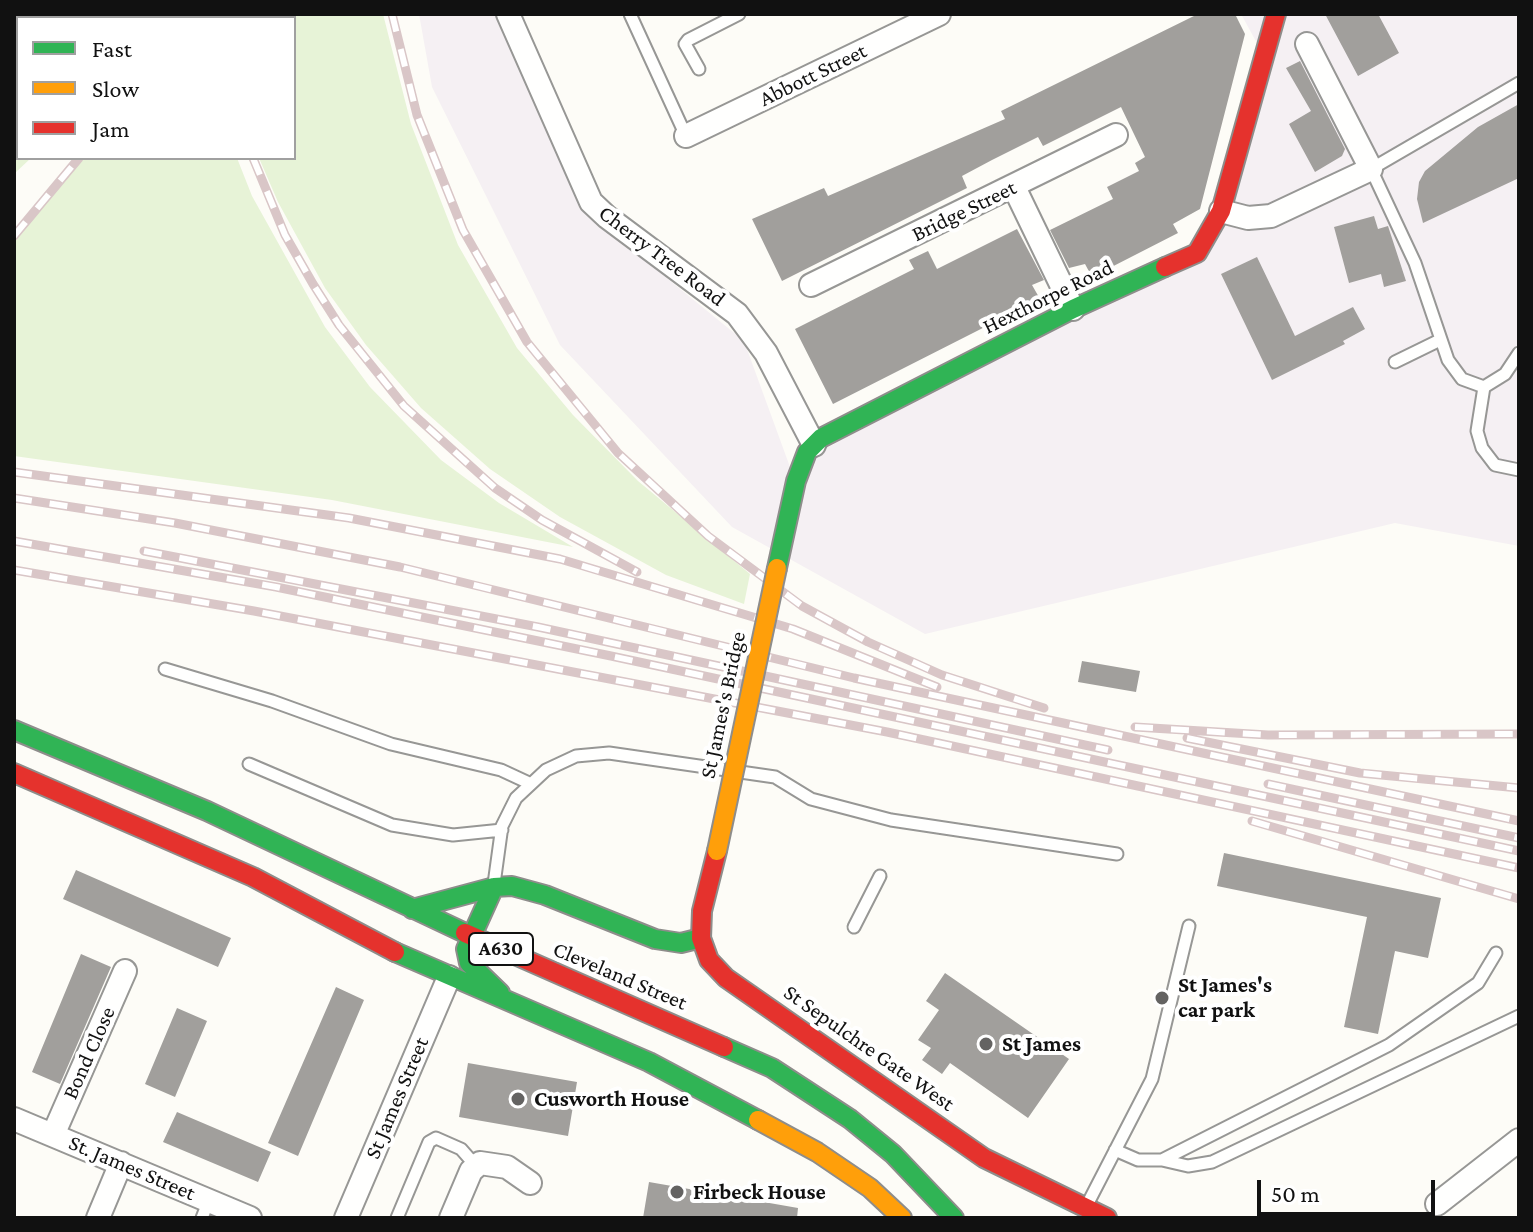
<!DOCTYPE html>
<html>
<head>
<meta charset="utf-8">
<style>
  body { margin:0 }
  #map { position:relative; width:1533px; height:1232px; overflow:hidden; background:#fdfcf7; font-family:"Crimson Pro",serif }
  canvas { display:block }
  .frame { position:absolute; inset:0; border:16px solid #111; pointer-events:none }
  .legend { position:absolute; left:16px; top:16px; width:280px; height:144px; box-sizing:border-box; background:#fff; border:2px solid #a0a0a0; margin:0; padding:10px 14px; list-style:none; font-size:24px; color:#111 }
  .legend li { display:flex; align-items:center; gap:16px; height:40px }
  .legend b { width:40px; border:2px solid #a0a0a0 }
  .scale { position:absolute; left:1257px; top:1180px; width:178px; height:36px; box-sizing:border-box; border:4px solid #111; border-top:0; padding-left:10px; font-size:24px; line-height:28px; white-space:nowrap; color:#111; -webkit-text-stroke:6px #fff; paint-order:stroke }
</style>
</head>
<body>
<div id="map">
<canvas width="1533" height="1232"></canvas>
<div class="frame"></div>
<ul class="legend">
<li><b style="height:10px;background:#30b455"></b>Fast</li>
<li><b style="height:10px;background:#ff9f0a"></b>Slow</li>
<li><b style="height:10px;background:#e5322d"></b>Jam</li>
</ul>
<div class="scale">50 m</div>
</div>
<script>
const g = document.querySelector('canvas').getContext('2d');
g.lineJoin = 'round';
function paint(path, color) {
  g.fillStyle = color;
  g.fill(path, 'evenodd');
}
function poly(rows) {
  const path = new Path2D();
  for (const r of rows) {
    path.moveTo(r[0], r[1]);
    for (let i = 2; i < r.length; i += 2) path.lineTo(r[i], r[i + 1]);
  }
  return path;
}
function stroke(path, color, width, dash) {
  g.strokeStyle = color;
  g.lineWidth = width;
  g.lineCap = dash ? 'butt' : 'round';
  g.setLineDash(dash || []);
  g.stroke(path);
}
function write(font, color, halo, rows, align = 'center') {
  g.font = font + ' "Crimson Pro",serif';
  g.lineWidth = 8;
  g.setLineDash([]);
  g.textBaseline = 'middle';
  g.strokeStyle = halo;
  g.fillStyle = color;
  for (const [text, x, y, turn = 0] of rows) {
    g.save();
    g.translate(x, y);
    g.rotate((+turn || 0) * Math.PI / 180);
    g.textAlign = isNaN(turn) ? turn : align;
    if (halo) g.strokeText(text, 0, 0);
    g.fillText(text, 0, 0);
    g.restore();
  }
}
paint(poly([
  [419,14,495,14,581,208,744,341,790,467,1197,253,1258,45,1241,14,1519,14,1519,546,1395,523,925,634,732,527,560,345,432,87]
]), '#f5f0f3');
paint(poly([
  [14,14,124,14,122,18,18,18,18,158,31,158,14,174],
  [221,14,383,14,411,124,458,245,517,348,573,415,638,481,750,574,744,604,666,575,560,517,490,469,421,408,366,345,325,288,278,202,259,158,294,158,294,18,222,18],
  [81,158,237,158,252,196,325,327,370,387,441,460,499,503,573,547,332,500,14,456,14,234]
]), '#e7f3d7');
paint(poly([
  [1198,14,1235,14,1245,34,1200,209,1173,224,1178,233,1092,277,1085,264,1069,268,1050,230,1113,199,1107,187,1139,171,1135,163,1145,157,1121,107,1043,146,1038,137,992,160,962,176,967,188,782,281,752,219,824,188,828,196,1005,119,1001,111],
  [1325,14,1378,14,1399,53,1358,76],
  [1300,61,1345,149,1342,156,1315,172,1289,124,1311,111,1286,68],
  [1519,104,1519,178,1423,223,1417,199,1419,182,1425,171,1478,127],
  [1374,216,1378,229,1388,226,1406,281,1384,287,1381,274,1349,283,1334,227],
  [1017,229,1044,280,1032,285,1040,299,833,404,795,329,914,269,909,260,928,251,937,269],
  [1257,257,1295,336,1353,307,1365,329,1343,341,1345,344,1272,380,1221,274],
  [1082,661,1140,671,1136,692,1078,682],
  [1224,853,1441,898,1428,958,1395,951,1378,1034,1344,1027,1367,917,1217,886],
  [76,870,231,938,218,967,63,899],
  [81,954,111,967,60,1084,32,1072],
  [945,973,1069,1059,1028,1118,950,1063,942,1074,922,1060,931,1048,918,1040,939,1010,926,1001],
  [336,987,364,1000,298,1156,268,1143],
  [177,1008,207,1021,175,1097,145,1084],
  [468,1063,577,1082,568,1136,459,1117],
  [177,1112,271,1152,258,1182,163,1142],
  [649,1182,798,1208,797,1218,643,1218]
]), '#a19f9c');
const lane = poly([
  [630,14,686,136],
  [699,69,685,44,688,40,739,14],
  [1519,83,1371,169,1415,263,1448,360,1462,379,1484,387,1505,374,1519,353],
  [1395,362,1440,340],
  [1484,387,1477,431,1482,448,1495,465,1519,470],
  [165,669,272,701,391,744,501,770,529,783],
  [249,764,392,825,453,835,502,830],
  [494,884,502,826,516,798,546,770,576,756,609,753,775,777,811,799,891,820,1117,854],
  [854,927,880,876],
  [1115,1150,1138,1160,1162,1160,1389,1045,1478,983,1496,953],
  [1162,1160,1188,1166,1212,1162,1519,1016],
  [1087,1205,1152,1079,1189,926],
  [202,1218,209,1200],
  [397,1218,429,1142,436,1138,461,1149,476,1166]
]);
const street = poly([
  [508,14,591,202,607,217,737,314,766,353,814,445],
  [686,136,939,14],
  [1014,187,1073,309],
  [1221,211,1248,218,1271,216,1371,169,1307,44],
  [811,285,1116,135],
  [14,1119,250,1218],
  [53,1135,125,971],
  [1437,1204,1519,1140],
  [98,1218,121,1163],
  [346,1218,449,977],
  [451,1218,471,1171,480,1163,507,1167,530,1183]
]);
const fast = poly([
  [777,568,796,481,807,452,821,438,1073,309,1165,267],
  [14,730,207,811,465,933],
  [412,909,494,887],
  [395,952,649,1062,758,1120],
  [500,993,469,963,466,949,494,887,512,886,545,895,655,939,681,943,701,938],
  [724,1047,772,1068,850,1119,893,1154,954,1218]
]);
const slow = poly([
  [758,1120,817,1152,870,1188,902,1218]
]);
const jam = poly([
  [1165,267,1197,253,1221,211,1276,14],
  [14,773,253,877,395,952],
  [717,851,702,911,701,938,709,960,726,978,984,1158,1107,1218],
  [465,933,724,1047]
]);
stroke(lane, '#979795', 15);
stroke(street, '#979795', 26);
stroke(fast, '#8e8d8b', 22);
stroke(slow, '#8e8d8b', 22);
stroke(jam, '#8e8d8b', 22);
stroke(lane, '#fffffe', 11);
stroke(street, '#fffffe', 22);
stroke(fast, '#30b455', 18);
stroke(slow, '#ff9f0a', 18);
stroke(jam, '#e5322d', 18);
const rail = poly([
  [217,14,218,18],
  [392,14,417,115,463,230,527,342,618,453,708,536,802,606,868,642,942,675,1044,708],
  [154,18,155,14],
  [253,158,285,235,313,284,339,325,404,406,495,488,542,520,637,572],
  [14,236,79,158],
  [14,472,349,518,560,559,793,629,937,687],
  [14,498,175,523,400,567,854,678,1519,821],
  [14,541,276,587,611,656,1519,851],
  [144,551,538,627,1108,750],
  [14,570,254,611,887,732,1519,868],
  [1135,727,1268,735,1519,734],
  [1187,738,1360,773,1519,788],
  [1268,784,1519,838],
  [1252,821,1519,899]
]);
stroke(rail, '#d9c6c7', 9);
stroke(rail, '#fff', 6, [18]);
const slowBridge = poly([
  [717,851,777,568]
]);
stroke(slowBridge, '#8e8d8b', 22, []);
stroke(slowBridge, '#ff9f0a', 18);
for (const [x, y, r, color] of [
  [1162,998,8,"#646362"],
  [986,1044,8,"#646362"],
  [518,1099,8,"#646362"],
  [677,1192,8,"#646362"]
]) {
  const dot = new Path2D();
  dot.arc(x, y, r, 0, 2 * Math.PI);
  g.fillStyle = color;
  g.fill(dot);
  stroke(dot, '#fff', 3);
}
for (const [x, y, w] of [
  [501,949,64]
]) {
  const box = new Path2D();
  box.roundRect(x - w / 2, y - 16, w, 32, 6);
  g.fillStyle = '#fff';
  g.fill(box);
  stroke(box, '#111', 2);
}
write('bold 20px', '#111', null, [
  ["A630",501,949]
]);
write('22px', '#111', '#fff', [
  ["Abbott Street",813,75,-26],
  ["Bridge Street",964,211,-26],
  ["Cherry Tree Road",662,256,37],
  ["Hexthorpe Road",1048,297,-26],
  ["St James's Bridge",723,705,-78],
  ["Cleveland Street",620,976,23],
  ["St Sepulchre Gate West",869,1048,35],
  ["Bond Close",89,1053,-66],
  ["St James Street",397,1098,-67],
  ["St. James Street",132,1168,23]
]);
write('bold 22px', '#111', '#fff', [
  ["St James's",1178,985],
  ["car park",1178,1010],
  ["St James",1002,1044],
  ["Cusworth House",534,1099],
  ["Firbeck House",693,1192]
], 'left');
</script>
</body>
</html>
